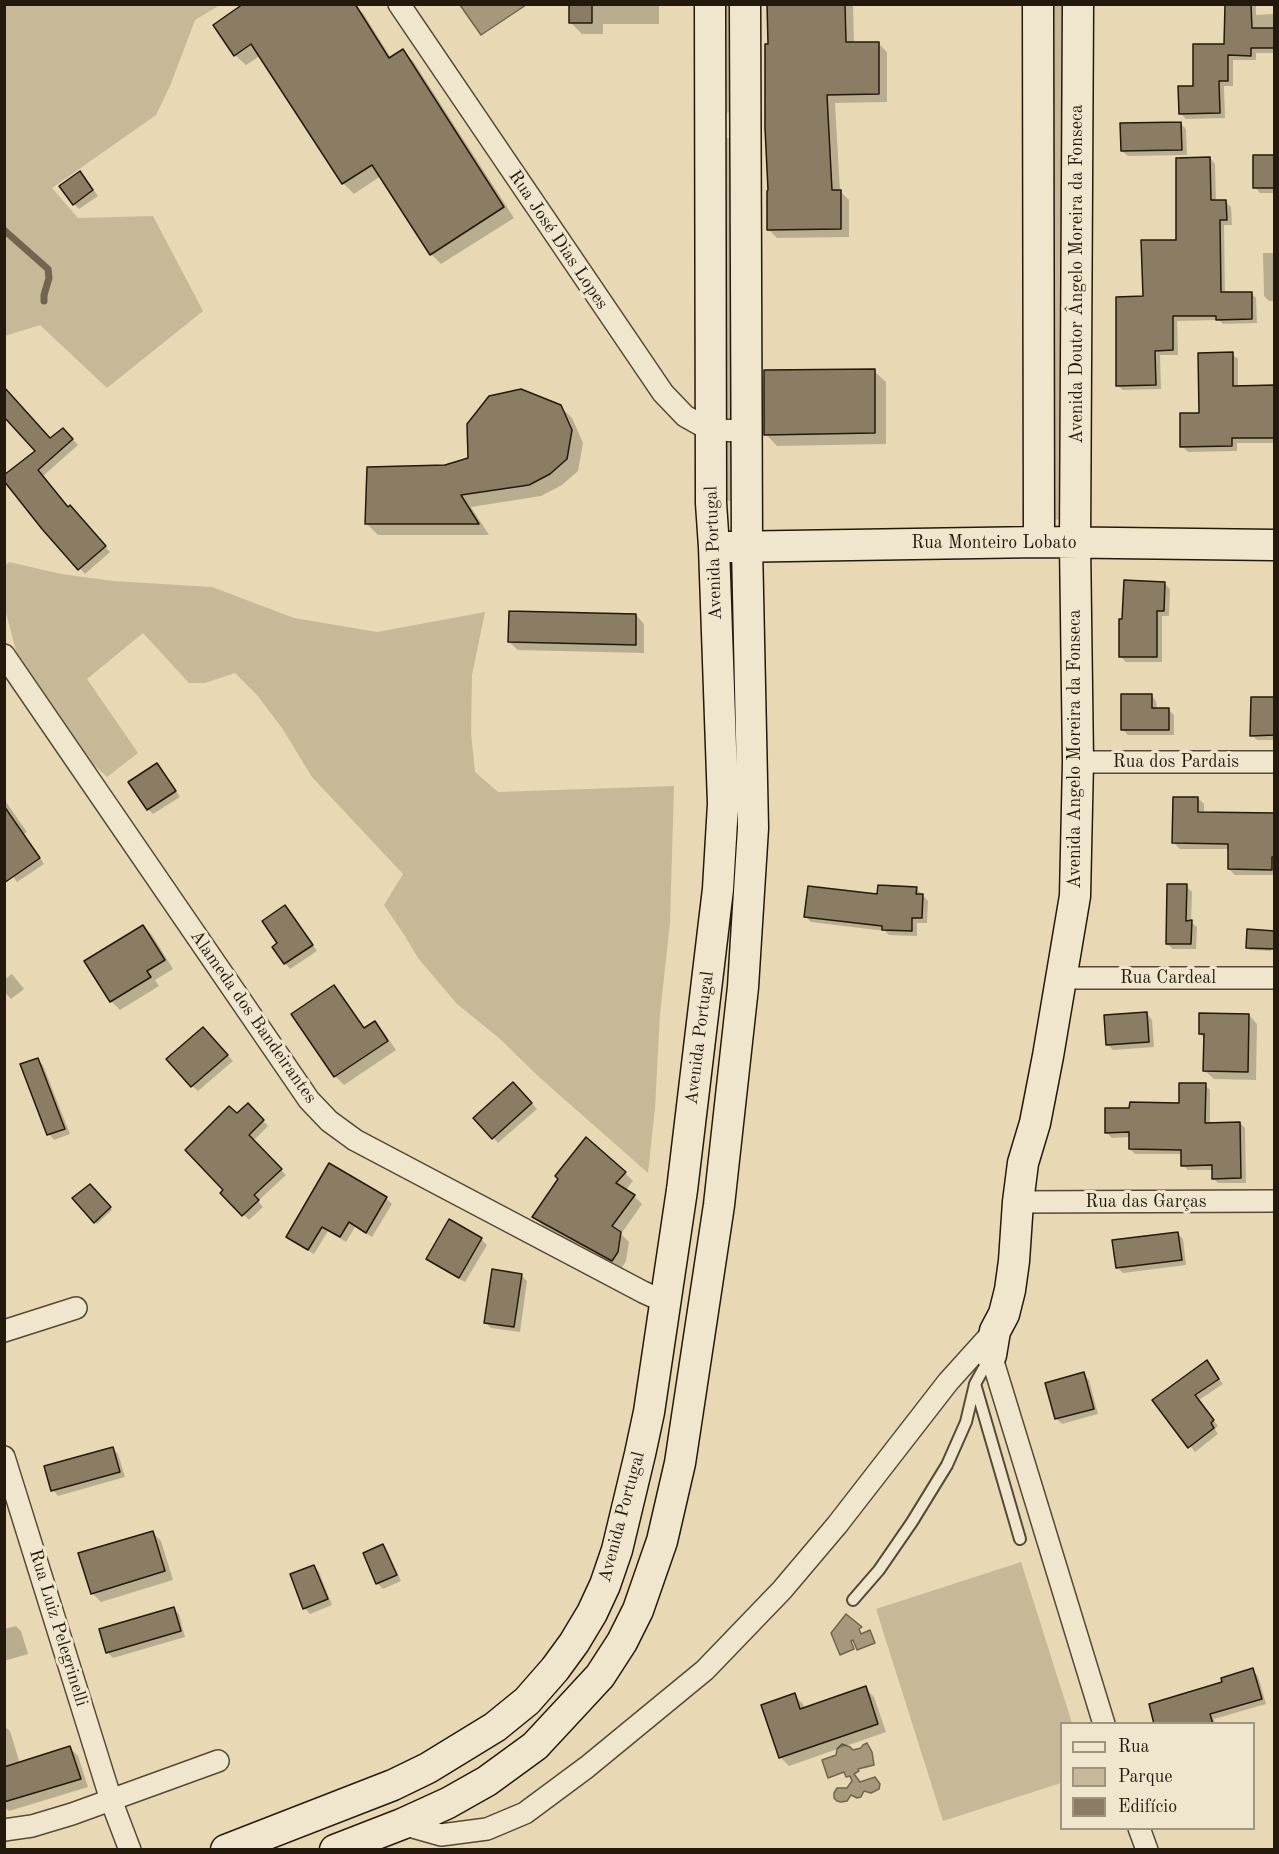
<!DOCTYPE html>
<html>
<head>
<meta charset="utf-8">
<style>
  body { margin:0 }
  #map { position:relative; width:1279px; height:1854px; overflow:hidden; background:#e8d9b4; font-family:"Old Standard TT",serif }
  canvas { display:block }
  .frame { position:absolute; inset:0; border:6px solid #24190d; pointer-events:none }
  .legend { position:absolute; left:1060px; top:1722px; width:195px; height:108px; box-sizing:border-box; background:#f0e6ce; border:2px solid #9e9481; margin:0; padding:8px 10px; list-style:none; font-size:18px; color:#24190d }
  .legend li { display:flex; align-items:center; gap:12px; height:30px }
  .legend b { width:30px; border:2px solid #9e9481 }
</style>
</head>
<body>
<div id="map">
<canvas width="1279" height="1854"></canvas>
<div class="frame"></div>
<ul class="legend">
<li><b style="height:8px;background:#f0e6ce"></b>Rua</li>
<li><b style="height:16px;background:#c7b898"></b>Parque</li>
<li><b style="height:16px;background:#8a7d64"></b>Edifício</li>
</ul>
</div>
<script>
const g = document.querySelector('canvas').getContext('2d');
g.lineJoin = 'round';
function paint(path, color) {
  g.fillStyle = color;
  g.fill(path, 'evenodd');
}
function poly(rows) {
  const path = new Path2D();
  for (const r of rows) {
    path.moveTo(r[0], r[1]);
    for (let i = 2; i < r.length; i += 2) path.lineTo(r[i], r[i + 1]);
  }
  return path;
}
function stroke(path, color, width, dash) {
  g.strokeStyle = color;
  g.lineWidth = width;
  g.lineCap = dash ? 'butt' : 'round';
  g.setLineDash(dash || []);
  g.stroke(path);
}
function write(font, color, halo, rows, align = 'center') {
  g.font = font + ' "Old Standard TT",serif';
  g.lineWidth = 6;
  g.setLineDash([]);
  g.textBaseline = 'middle';
  g.strokeStyle = halo;
  g.fillStyle = color;
  for (const [text, x, y, turn = 0] of rows) {
    g.save();
    g.translate(x, y);
    g.rotate((+turn || 0) * Math.PI / 180);
    g.textAlign = isNaN(turn) ? turn : align;
    if (halo) g.strokeText(text, 0, 0);
    g.fillText(text, 0, 0);
    g.restore();
  }
}
paint(poly([
  [5,4,220,5,195,20,170,86,156,115,52,188,78,218,153,216,203,311,107,388,40,325,5,336],
  [722,5,734,5,735,112,723,113],
  [1044,5,1068,5,1069,519,1047,520],
  [722,138,735,138,735,501,723,501],
  [9,562,61,574,113,581,212,587,294,618,377,632,485,612,472,675,471,733,475,772,498,792,674,786,670,923,660,1014,655,1108,648,1173,539,1077,499,1038,457,1004,418,958,405,936,384,905,403,874,312,777,282,728,257,695,235,673,205,683,189,683,143,633,87,679,138,753,107,777,86,758,21,670,5,609,4,566],
  [1021,1562,1072,1723,1062,1724,1061,1783,943,1821,876,1609]
]), '#c7b898');
const water = poly([
  [460,5,526,5,481,35,460,5],
  [846,1614,862,1627,859,1629,861,1634,870,1630,875,1643,857,1650,853,1640,851,1641,854,1649,840,1655,831,1633,846,1614],
  [867,1743,872,1752,874,1765,858,1769,859,1771,854,1774,860,1782,875,1777,880,1784,879,1789,871,1793,864,1791,861,1797,857,1798,851,1795,847,1801,841,1802,837,1801,834,1798,834,1793,837,1788,847,1788,849,1785,852,1781,850,1776,846,1777,844,1772,828,1778,822,1760,836,1755,837,1749,842,1744,850,1747,853,1750,861,1748,863,1745,867,1743]
]);
paint(water, '#a5987b');
stroke(water, '#71654f', 1.5);
paint(poly([
  [570,4,659,4,659,24,603,24,603,34,582,34,570,22],
  [769,4,853,4,854,44,878,43,887,52,887,102,835,103,840,191,849,200,849,237,777,238,768,229],
  [1226,4,1256,4,1256,15,1274,14,1274,53,1256,53,1256,60,1233,60,1233,86,1224,86,1225,118,1186,119,1180,113,1194,87,1225,45],
  [356,7,363,13,391,58,402,51,413,61,514,218,441,264,431,254,381,176,354,194,343,183,260,56,246,65,235,55,215,25],
  [1180,123,1186,129,1187,155,1128,156,1122,151],
  [1274,157,1274,193,1260,193,1255,187],
  [1210,158,1215,164,1216,202,1226,202,1231,207,1232,225,1224,225,1225,294,1251,293,1256,298,1257,323,1223,324,1219,320,1177,321,1178,355,1160,355,1161,389,1123,390,1117,385,1144,298,1177,241],
  [85,178,98,196,79,209,74,204],
  [1263,253,1274,253,1274,301,1269,301,1264,296],
  [1232,354,1238,359,1238,387,1274,386,1274,443,1237,443,1237,451,1188,452,1182,446],
  [874,371,886,382,886,444,777,446,766,434],
  [560,406,572,418,583,443,578,471,562,485,541,496,471,507,489,535,378,535,366,523,446,467,469,459],
  [69,435,78,445,43,476,68,508,75,513,110,552,85,574,44,528,4,479,50,440],
  [1165,584,1170,589,1169,616,1162,616,1162,662,1126,662,1121,657],
  [636,615,644,624,644,653,518,650,509,642],
  [1151,695,1156,701,1157,709,1168,709,1174,715,1174,735,1128,735,1122,729],
  [1274,698,1274,740,1257,740,1252,735],
  [157,764,180,797,153,814,148,809],
  [1198,798,1204,804,1204,813,1274,814,1274,875,1235,875,1229,869,1230,849,1180,849,1174,843],
  [6,802,27,832,24,834,44,864,17,882,4,864],
  [1186,886,1192,892,1191,922,1197,927,1196,949,1173,949,1167,944],
  [916,888,928,901,927,923,917,923,917,936,889,935,885,931,811,922,806,917,879,896],
  [285,907,317,951,290,969,285,963,279,944],
  [143,926,152,935,173,969,155,980,159,986,120,1010,111,1001,86,962],
  [1272,934,1271,951,1250,950,1248,948],
  [12,974,24,989,11,999,4,991,4,980],
  [334,987,342,995,365,1029,374,1022,383,1031,396,1050,344,1085,335,1076,293,1014],
  [1147,1014,1152,1020,1154,1047,1113,1050,1107,1044],
  [1249,1015,1257,1024,1256,1080,1214,1079,1205,1071,1206,1039,1200,1034],
  [209,1034,233,1061,198,1091,192,1086],
  [38,1060,43,1065,70,1134,54,1140,49,1134],
  [1205,1085,1210,1090,1210,1124,1240,1123,1245,1128,1246,1183,1218,1183,1213,1178,1213,1170,1188,1170,1183,1165,1183,1154,1135,1154,1130,1149,1130,1137,1112,1138,1107,1133,1180,1104],
  [519,1089,537,1109,498,1143,475,1118],
  [248,1105,268,1126,253,1141,286,1175,258,1201,263,1207,249,1220,222,1193,225,1190,237,1115],
  [625,1173,633,1181,625,1191,634,1196,642,1204,621,1234,629,1242,626,1261,621,1269,543,1226,534,1217],
  [89,1186,112,1210,97,1224,74,1199],
  [386,1198,392,1204,372,1237,355,1227,346,1242,328,1231,314,1254,293,1242,287,1237],
  [449,1221,482,1240,487,1245,465,1282,433,1264,428,1258],
  [1177,1233,1183,1239,1186,1265,1123,1273,1118,1268],
  [521,1275,527,1281,520,1332,491,1328,486,1323],
  [1207,1362,1223,1384,1199,1400,1218,1426,1215,1429,1218,1434,1195,1452,1154,1400],
  [1084,1374,1089,1380,1098,1414,1062,1424,1056,1418],
  [113,1449,118,1454,125,1477,58,1496,53,1490],
  [152,1532,161,1541,173,1580,101,1602,92,1593],
  [383,1546,388,1552,401,1581,383,1589,378,1584,365,1554],
  [314,1566,319,1572,332,1605,310,1614,305,1608],
  [174,1609,179,1614,185,1637,113,1658,107,1652],
  [16,1626,21,1631,28,1654,4,1661,4,1629],
  [1252,1670,1258,1676,1266,1704,1214,1719,1215,1724,1156,1724,1224,1683],
  [865,1688,874,1697,886,1732,789,1766,780,1757,794,1695,803,1704,805,1709],
  [4,1726,10,1731,20,1764,70,1748,78,1756,88,1787,9,1811,4,1807]
]), '#0003');
stroke(poly([
  [4,230,48,269,49,278,44,295,44,301]
]), '#71654f', 7);
const building = poly([
  [243,4,355,4,389,58,403,49,504,207,430,255,372,165,342,184,251,44,234,56,213,25,243,4],
  [569,4,592,4,592,23,569,23,569,4],
  [767,4,845,4,846,42,879,42,879,94,827,95,832,190,841,190,841,229,767,230,767,191,768,190,765,128,765,44,768,44,767,4],
  [1225,4,1251,4,1252,28,1275,28,1275,48,1251,48,1251,56,1228,55,1228,81,1219,81,1220,113,1179,114,1178,86,1193,86,1193,44,1224,44,1225,4],
  [1181,122,1182,150,1121,151,1120,123,1181,122],
  [1253,155,1275,155,1275,188,1253,188,1253,155],
  [1210,157,1211,200,1226,200,1227,220,1220,220,1221,292,1252,292,1252,319,1216,320,1216,316,1173,316,1173,350,1155,351,1156,385,1116,386,1116,297,1143,296,1141,240,1176,240,1176,158,1210,157],
  [80,171,93,190,73,205,59,186,80,171],
  [1233,352,1233,386,1275,385,1275,438,1232,438,1232,446,1180,447,1180,413,1199,413,1198,353,1233,352],
  [875,369,875,433,764,435,764,370,875,369],
  [4,387,50,438,63,428,73,439,38,470,68,507,70,505,106,546,78,570,42,529,4,481,4,475,35,451,4,417,4,387],
  [521,389,561,405,572,430,567,459,550,474,529,485,461,495,479,524,365,524,367,467,445,465,468,458,467,424,489,396,521,389],
  [1124,580,1165,582,1164,611,1157,611,1157,657,1119,657,1119,619,1122,619,1124,580],
  [509,611,636,614,636,645,508,642,509,611],
  [1121,694,1152,694,1152,708,1169,708,1169,730,1121,730,1121,694],
  [1251,697,1275,697,1275,735,1250,736,1251,697],
  [157,763,176,791,147,810,128,782,157,763],
  [1173,797,1198,797,1198,812,1275,813,1275,857,1272,857,1272,870,1228,869,1228,844,1172,843,1173,797],
  [4,806,40,858,4,883,4,806],
  [1167,884,1187,884,1186,921,1192,920,1191,944,1166,944,1167,884],
  [878,885,917,887,916,894,923,894,922,918,912,918,912,931,882,930,882,926,804,917,808,886,877,894,878,885],
  [285,905,313,945,284,964,272,947,277,943,262,921,285,905],
  [143,925,165,960,147,971,151,977,110,1002,84,961,143,925],
  [1247,929,1275,931,1275,949,1246,948,1247,929],
  [334,985,364,1028,375,1021,388,1041,334,1077,291,1014,334,985],
  [1147,1012,1149,1042,1106,1045,1104,1015,1147,1012],
  [1199,1013,1249,1014,1248,1072,1203,1071,1204,1034,1199,1034,1199,1013],
  [203,1027,228,1055,191,1087,166,1059,203,1027],
  [38,1058,65,1129,47,1135,20,1064,38,1058],
  [513,1082,532,1103,492,1139,473,1118,513,1082],
  [1179,1083,1206,1083,1205,1123,1240,1122,1241,1178,1212,1179,1212,1165,1181,1166,1181,1150,1129,1149,1129,1132,1105,1133,1105,1108,1129,1108,1130,1102,1179,1103,1179,1083],
  [248,1103,264,1120,249,1135,282,1169,254,1195,259,1200,242,1216,220,1193,223,1190,185,1150,229,1106,237,1113,248,1103],
  [586,1137,626,1172,616,1183,635,1195,612,1226,621,1232,618,1252,612,1261,532,1217,558,1179,555,1176,586,1137],
  [329,1163,387,1197,366,1233,349,1222,340,1237,322,1227,308,1250,286,1237,329,1163],
  [90,1184,111,1207,94,1223,72,1198,90,1184],
  [449,1219,482,1238,459,1278,426,1259,449,1219],
  [1178,1232,1182,1260,1116,1268,1112,1240,1178,1232],
  [492,1269,522,1274,514,1327,484,1323,492,1269],
  [1207,1360,1219,1379,1195,1395,1214,1420,1211,1423,1214,1428,1188,1448,1152,1400,1207,1360],
  [1084,1372,1094,1409,1055,1419,1045,1383,1084,1372],
  [113,1447,120,1472,51,1491,44,1466,113,1447],
  [153,1531,165,1571,91,1594,78,1553,153,1531],
  [383,1544,397,1575,376,1584,363,1553,383,1544],
  [314,1565,328,1599,303,1609,290,1574,314,1565],
  [174,1607,181,1631,106,1653,99,1629,174,1607],
  [1253,1668,1262,1699,1210,1714,1213,1724,1154,1724,1149,1704,1222,1682,1221,1678,1253,1668],
  [866,1686,878,1724,779,1758,761,1705,795,1693,800,1709,866,1686],
  [70,1746,81,1779,4,1802,4,1767,70,1746]
]);
paint(building, '#8a7d64');
stroke(building, '#24190d', 1.5);
const lane = poly([
  [991,1355,975,1384,1020,1539],
  [853,1600,879,1570,912,1522,947,1465,966,1422,975,1384]
]);
const street = poly([
  [399,4,663,393,685,416,710,430,748,431],
  [4,655,309,1100,329,1121,355,1140,643,1292,665,1302],
  [1078,762,1274,762],
  [1062,978,1274,978],
  [1018,1202,1274,1201],
  [4,1331,76,1308],
  [991,1355,1104,1724],
  [4,1457,111,1800,130,1850],
  [402,1824,441,1835,487,1829,525,1813,587,1767,705,1670,782,1590,837,1525,948,1382,994,1331],
  [1139,1828,1147,1850],
  [4,1830,32,1826,72,1814,218,1761]
]);
const secondary = poly([
  [1038,4,1039,542],
  [726,547,1039,542,1274,545],
  [991,1355,995,1331,1004,1314,1010,1290,1014,1261,1018,1202,1023,1163,1035,1123,1048,1056,1075,896,1078,762,1075,543,1078,4],
  [226,1850,393,1785,428,1768,495,1727,527,1701,555,1669,574,1643,592,1613,605,1585,617,1550,640,1454,649,1412,682,1190,718,889,723,804,714,547,711,503,710,4],
  [335,1850,402,1824,448,1803,487,1781,535,1746,575,1703,600,1676,622,1642,638,1610,662,1541,680,1463,719,1205,743,987,753,828,747,546,745,4]
]);
stroke(lane, '#554937', 14);
stroke(street, '#554937', 24);
stroke(secondary, '#24190d', 33);
stroke(lane, '#f0e6ce', 10);
stroke(street, '#f0e6ce', 21);
stroke(secondary, '#f0e6ce', 30);
write('18px', '#24190d', '#f0e6ce', [
  ["Rua José Dias Lopes",558,240,56],
  ["Avenida Doutor Ângelo Moreira da Fonseca",1077,274,-90],
  ["Rua Monteiro Lobato",994,543],
  ["Avenida Portugal",714,553,-92],
  ["Avenida Angelo Moreira da Fonseca",1075,749,-90],
  ["Rua dos Pardais",1176,762],
  ["Rua Cardeal",1168,978],
  ["Alameda dos Bandeirantes",253,1017,55],
  ["Avenida Portugal",700,1038,-83],
  ["Rua das Garças",1146,1202],
  ["Avenida Portugal",622,1517,-75],
  ["Rua Luiz Pelegrinelli",58,1628,73]
]);
</script>
</body>
</html>
